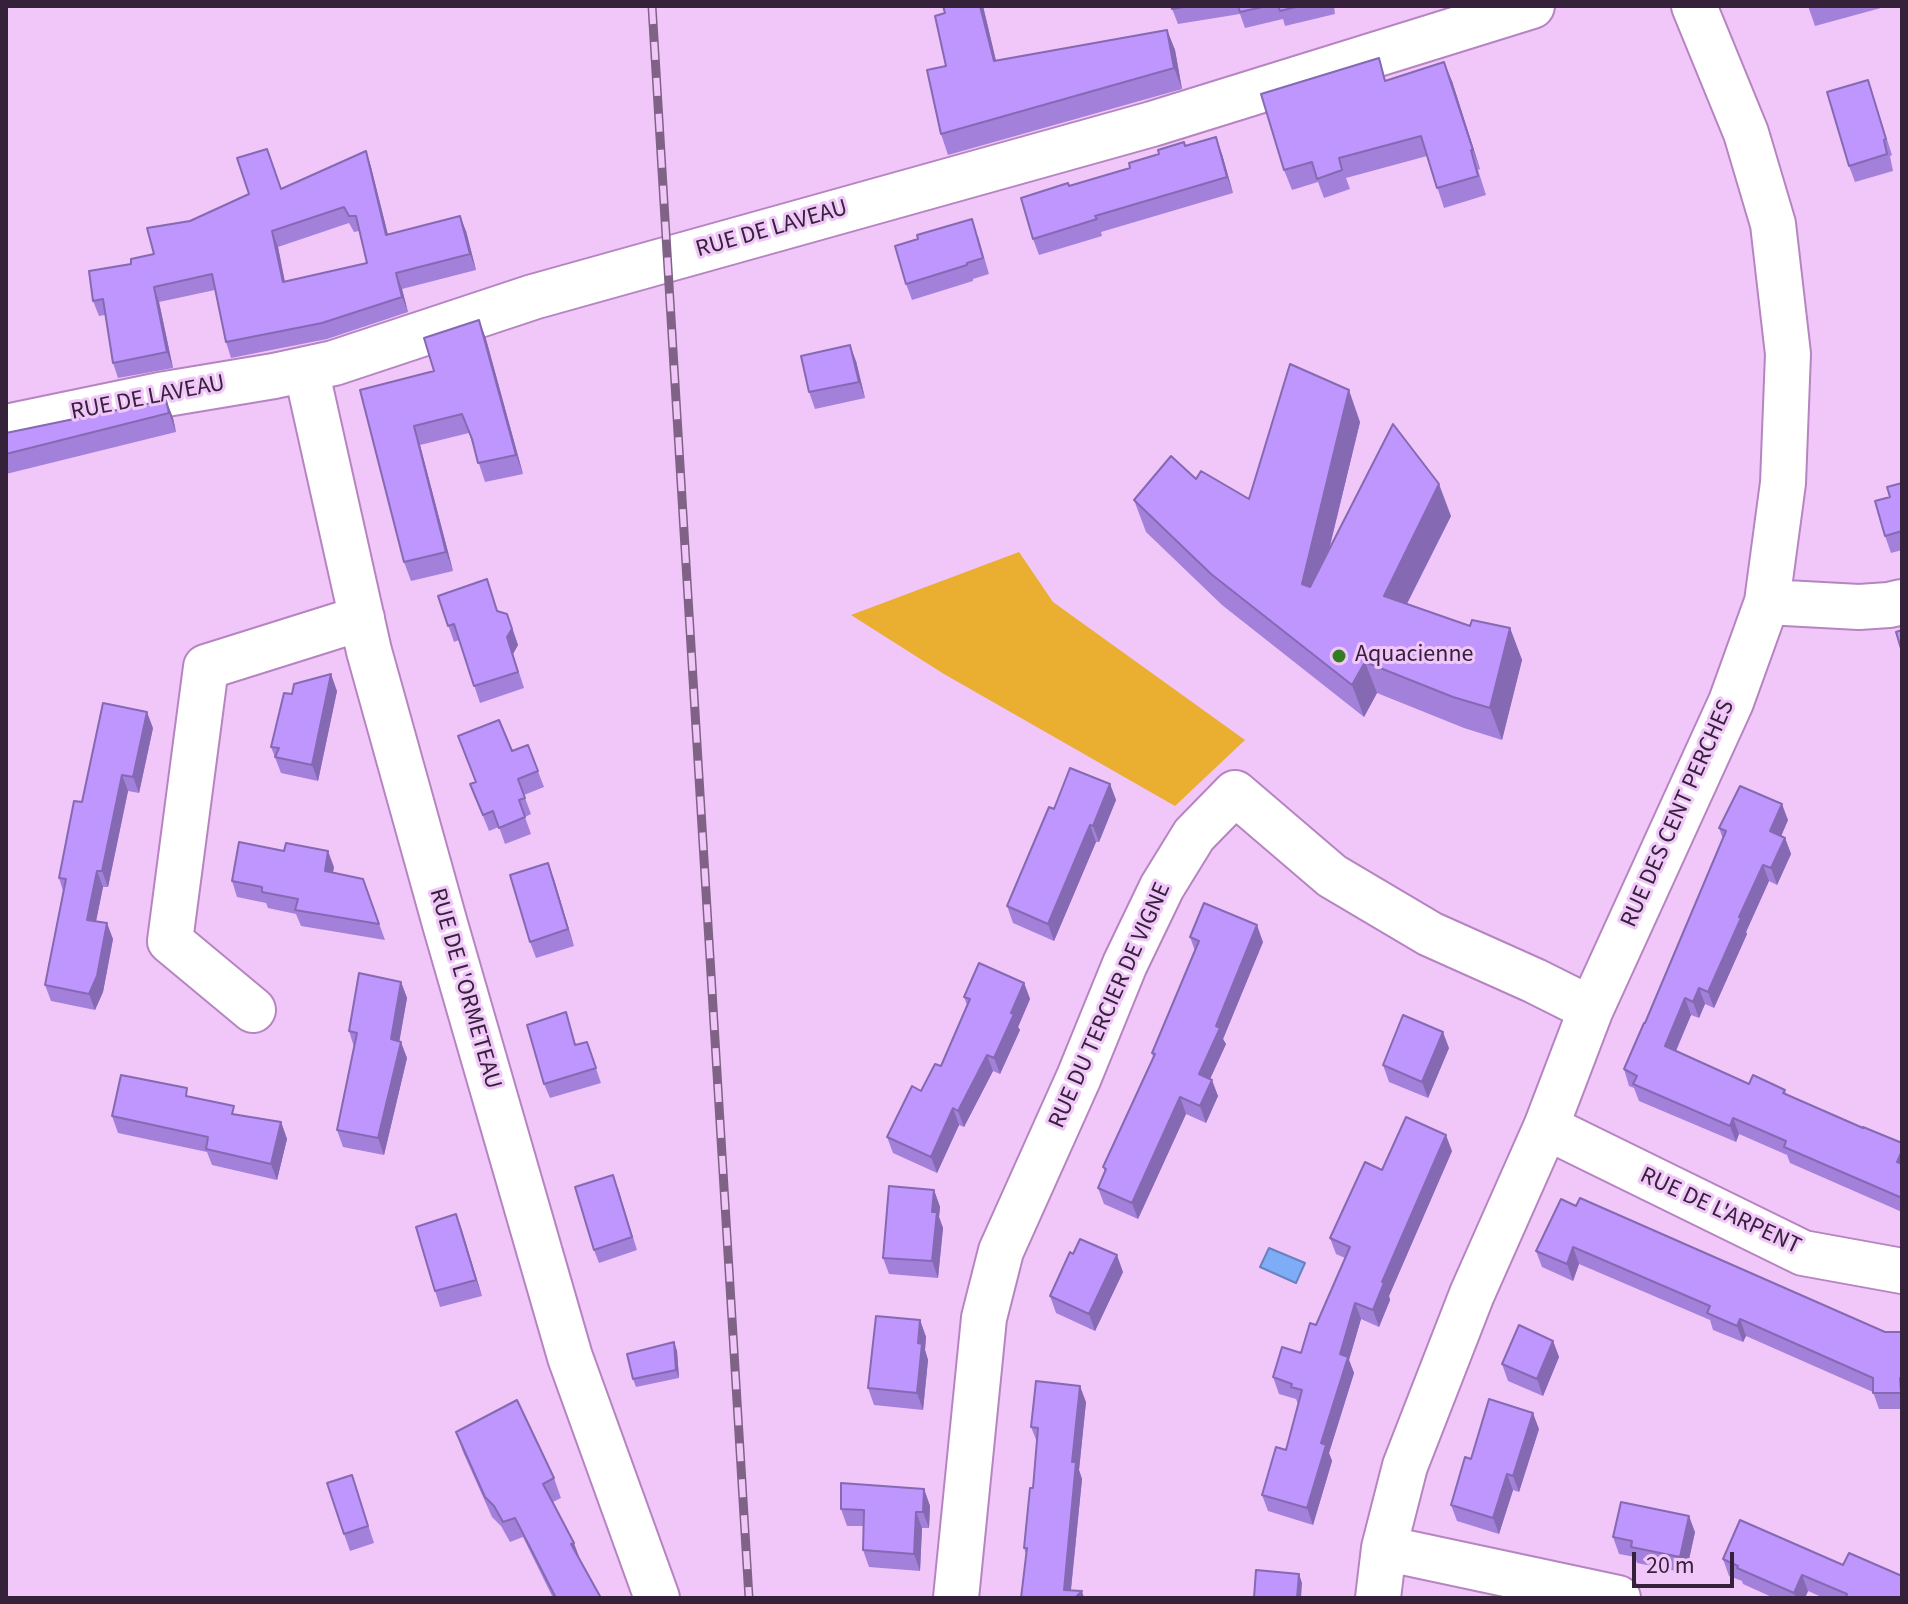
<!DOCTYPE html>
<html>
<head>
<meta charset="utf-8">
<style>
  body { margin:0 }
  #map { position:relative; width:1908px; height:1604px; overflow:hidden; background:#f1c7fa; font-family:"Source Sans 3",sans-serif }
  canvas { display:block }
  .frame { position:absolute; inset:0; border:8px solid #36213a; pointer-events:none }
  .scale { position:absolute; left:1632px; top:1552px; width:102px; height:36px; box-sizing:border-box; border:4px solid #36213a; border-top:0; padding-left:10px; font-size:24px; line-height:28px; white-space:nowrap; color:#36213a; -webkit-text-stroke:6px #f1c7fa; paint-order:stroke }
</style>
</head>
<body>
<div id="map">
<canvas width="1908" height="1604"></canvas>
<div class="frame"></div>
<div class="scale">20 m</div>
</div>
<script>
const g = document.querySelector('canvas').getContext('2d');
g.lineJoin = 'round';
function paint(path, color) {
  g.fillStyle = color;
  g.fill(path, 'evenodd');
}
function poly(rows) {
  const path = new Path2D();
  for (const r of rows) {
    path.moveTo(r[0], r[1]);
    for (let i = 2; i < r.length; i += 2) path.lineTo(r[i], r[i + 1]);
  }
  return path;
}
function stroke(path, color, width, dash) {
  g.strokeStyle = color;
  g.lineWidth = width;
  g.lineCap = dash ? 'butt' : 'round';
  g.setLineDash(dash || []);
  g.stroke(path);
}
function write(font, color, halo, rows, align = 'center') {
  g.font = font + ' "Source Sans 3",sans-serif';
  g.lineWidth = 6;
  g.setLineDash([]);
  g.textBaseline = 'middle';
  g.strokeStyle = halo;
  g.fillStyle = color;
  for (const [text, x, y, turn = 0] of rows) {
    g.save();
    g.translate(x, y);
    g.rotate((+turn || 0) * Math.PI / 180);
    g.textAlign = isNaN(turn) ? turn : align;
    if (halo) g.strokeText(text, 0, 0);
    g.fillText(text, 0, 0);
    g.restore();
  }
}
paint(poly([
  [1019,552,1053,602,1245,740,1175,806,944,674,851,615]
]), '#eaae31');
const water = poly([
  [1269,1248,1305,1263,1296,1283,1260,1267,1269,1248]
]);
paint(water, '#7facf7');
stroke(water, '#6982be', 2);
const minor = poly([
  [306,369,369,651,445,924,570,1357,657,1598],
  [6,427,160,395,274,376,334,363,533,297,1152,124,1532,6],
  [1767,602,1859,607,1889,605,1902,602],
  [253,1010,170,941,206,667,362,618],
  [1546,1127,1803,1253,1902,1271],
  [1384,1548,1618,1598],
  [956,1598,984,1318,1001,1251,1079,1077,1125,964,1162,887,1194,835,1235,793,1332,876,1430,934,1535,981,1591,1009],
  [1378,1598,1384,1548,1405,1466,1472,1294,1546,1127,1591,1009,1731,702,1767,602,1783,483,1788,354,1773,224,1746,133,1694,6]
]);
stroke(minor, '#b685c1', 48);
stroke(minor, '#fff', 44);
const rail = poly([
  [652,6,749,1598]
]);
stroke(rail, '#7f6285', 9);
stroke(rail, '#f1c7fa', 6, [18]);
paint(poly([
  [943,6,983,6,996,61,1167,30,1175,50,1182,89,948,155,941,134,946,66,945,13],
  [1171,6,1334,6,1335,14,1285,26,1283,19,1245,28,1240,14,1178,24],
  [1808,6,1880,6,1881,8,1815,26],
  [1387,80,1452,81,1480,169,1478,170,1486,195,1444,208,1427,156,1346,178,1350,189,1324,198,1318,182,1292,190,1284,170],
  [1868,80,1892,155,1890,156,1893,171,1855,182,1849,166],
  [1186,146,1222,154,1233,193,1101,232,1102,236,1039,255,1033,239,1069,186,1130,168],
  [366,151,371,167,388,235,466,231,476,270,402,289,408,312,327,339,231,358,226,342,215,290,159,302,173,368,118,378,113,363,105,315,99,316,93,301,131,264,154,254,190,221,281,189],
  [349,223,354,232,359,231,367,263,285,282,278,247],
  [978,236,989,274,973,279,973,281,912,300,906,284],
  [479,320,486,339,523,474,485,482,469,433,420,445,453,571,411,581,404,562,360,390,434,371],
  [856,361,865,398,815,409,809,392],
  [166,400,173,418,176,432,6,474,6,433],
  [1360,422,1329,550,1451,516,1407,604,1470,626,1510,628,1522,660,1502,740,1464,728,1377,693,1364,717,1222,605,1146,532,1134,500,1196,479,1249,499],
  [1902,483,1902,550,1891,553,1885,536,1890,497],
  [438,596,498,611,513,630,518,645,513,654,524,688,480,703,459,640,454,642],
  [337,691,318,781,281,773,271,747,292,694],
  [153,728,139,793,128,791,108,887,103,887,96,921,113,939,103,992,95,1010,51,1001,45,985,63,891,59,878,82,802],
  [458,736,512,751,528,745,544,787,524,795,531,814,525,817,531,834,505,844,499,827,489,831,470,784,476,782],
  [1110,784,1116,800,1099,842,1096,842,1054,941,1013,923,1007,906,1054,809],
  [1788,820,1781,836,1785,838,1791,854,1777,885,1769,881,1746,932,1747,934,1714,1008,1705,1004,1699,1018,1691,1015,1676,1051,1749,1084,1785,1090,1786,1094,1863,1128,1902,1143,1902,1212,1790,1163,1787,1155,1739,1134,1736,1142,1639,1101,1634,1088,1629,1086,1624,1069,1645,1023,1723,839,1719,828],
  [548,863,574,946,536,958,530,942],
  [334,867,333,872,363,879,385,940,301,926,296,914,268,908,266,903,237,897,232,881],
  [1190,937,1263,942,1223,1039,1226,1044,1210,1079,1218,1096,1206,1123,1186,1114,1138,1219,1104,1204,1098,1188,1105,1172,1103,1167,1153,1057,1152,1053,1195,951],
  [401,982,407,998,399,1041,407,1058,384,1155,343,1147,337,1130,354,1047,349,1031],
  [1024,983,1030,999,1018,1027,1020,1030,1000,1074,993,1071,964,1127,959,1125,937,1173,893,1153,887,1137,941,1066,967,1005,964,997],
  [566,1012,576,1045,587,1042,601,1083,550,1098,544,1084],
  [1449,1048,1428,1098,1389,1082,1383,1065],
  [190,1097,237,1115,281,1122,287,1139,277,1180,212,1165,207,1152,118,1133,112,1116],
  [1452,1151,1389,1296,1390,1300,1379,1327,1361,1319,1349,1360,1354,1373,1329,1453,1332,1461,1313,1525,1268,1511,1262,1495,1286,1450,1298,1404,1296,1399,1279,1394,1273,1377,1301,1353,1316,1325,1345,1258,1336,1254,1330,1238,1382,1170],
  [618,1188,637,1250,599,1263,594,1250],
  [934,1190,940,1207,939,1217,943,1228,938,1278,889,1274,883,1258],
  [1576,1206,1885,1332,1902,1332,1902,1409,1879,1409,1873,1392,1746,1336,1743,1342,1713,1330,1710,1320,1579,1264,1573,1281,1542,1267,1536,1251],
  [456,1214,482,1296,440,1307,435,1291],
  [1123,1272,1095,1331,1056,1313,1050,1296],
  [920,1320,926,1337,925,1350,928,1360,923,1410,874,1405,868,1388],
  [1553,1341,1559,1357,1543,1396,1508,1381,1502,1364],
  [674,1342,677,1351,679,1378,636,1387,633,1379],
  [1086,1402,1079,1470,1082,1479,1071,1590,1021,1598,1026,1554,1024,1548,1033,1488,1037,1442,1031,1427],
  [1539,1429,1519,1492,1513,1490,1499,1534,1457,1521,1451,1505],
  [456,1432,554,1478,561,1498,553,1502,581,1562,601,1598,553,1598,523,1537,510,1542,501,1526,492,1517,463,1452],
  [352,1475,374,1543,350,1551,344,1534],
  [924,1489,930,1506,929,1528,922,1528,920,1571,869,1567,863,1550,864,1526,847,1526,841,1509],
  [1695,1532,1686,1573,1637,1563,1635,1557,1619,1554,1613,1537],
  [1723,1559,1843,1565,1902,1598,1824,1598,1808,1591,1805,1598,1774,1598,1743,1584,1742,1581,1729,1576]
]), '#a381da');
paint(poly([
  [980,6,983,6,1001,82,994,61],
  [1167,30,1175,50,1182,89,1174,68],
  [1444,62,1452,81,1480,169,1473,150],
  [1216,137,1222,154,1233,193,1227,177],
  [366,151,371,167,392,251,386,235],
  [460,216,466,231,476,270,470,254],
  [272,231,278,247,288,298,283,282],
  [396,273,402,289,408,312,402,297],
  [154,287,159,302,173,368,167,352],
  [479,320,486,339,523,474,516,455],
  [850,345,856,361,865,398,859,382],
  [1349,390,1360,422,1313,615,1302,584],
  [166,400,173,418,176,432,169,413],
  [414,426,420,445,453,571,446,552],
  [1439,484,1451,516,1395,627,1384,596],
  [507,614,518,645,513,654,524,688,507,637],
  [1510,628,1522,660,1502,740,1490,708],
  [1365,662,1377,693,1364,717,1352,685],
  [331,674,337,691,318,781,312,765],
  [147,712,153,728,139,793,133,777],
  [122,775,128,791,108,887,102,871],
  [1110,784,1116,800,1099,842,1093,826],
  [1782,804,1788,820,1776,848,1770,831],
  [1090,825,1096,842,1054,941,1048,924],
  [1785,838,1791,854,1777,885,1771,868],
  [328,851,334,867,330,887,325,871],
  [548,863,554,879,574,946,568,929],
  [1763,865,1769,881,1746,932,1747,934,1714,1008,1708,992,1739,917],
  [97,871,103,887,93,936,87,920],
  [107,923,113,939,103,992,95,1010,89,994],
  [1257,925,1263,942,1223,1039,1226,1044,1205,1090,1199,1074,1216,1026],
  [401,982,407,998,397,1055,391,1039],
  [1024,983,1030,999,1018,1027,1020,1030,1000,1074,994,1058],
  [1699,988,1705,1004,1699,1018,1693,1002],
  [1685,998,1691,1015,1671,1062,1665,1046],
  [1443,1032,1449,1048,1428,1098,1422,1082],
  [401,1042,407,1058,384,1155,378,1138],
  [987,1055,993,1071,964,1127,958,1111],
  [1212,1080,1218,1096,1206,1123,1200,1106],
  [1180,1097,1186,1114,1138,1219,1132,1203],
  [953,1108,959,1125,937,1173,931,1157],
  [1733,1118,1739,1134,1736,1142,1730,1126],
  [281,1122,287,1139,277,1180,271,1164],
  [1446,1135,1452,1151,1389,1296,1390,1300,1379,1327,1373,1310,1382,1282],
  [1902,1151,1902,1175,1897,1162],
  [934,1190,940,1207,939,1217,943,1228,938,1278,932,1261,932,1212],
  [456,1214,462,1230,482,1296,476,1280],
  [1573,1247,1579,1264,1573,1281,1567,1264],
  [1117,1255,1123,1272,1095,1331,1089,1314],
  [1355,1303,1361,1319,1349,1360,1354,1373,1329,1453,1332,1461,1313,1525,1307,1508,1340,1354],
  [1740,1319,1746,1336,1743,1342,1737,1326],
  [920,1320,926,1337,925,1350,928,1360,923,1410,917,1393],
  [1553,1341,1559,1357,1543,1396,1537,1379],
  [674,1342,677,1351,679,1378,676,1370],
  [1080,1386,1086,1402,1079,1470,1082,1479,1070,1598,1064,1590,1072,1462],
  [1533,1413,1539,1429,1519,1492,1513,1476],
  [1507,1474,1513,1490,1499,1534,1493,1518],
  [924,1489,930,1506,929,1528,923,1512],
  [916,1512,922,1528,920,1571,914,1554],
  [1689,1516,1695,1532,1686,1573,1680,1557],
  [574,1543,581,1562,571,1544],
  [1299,1574,1302,1583,1301,1598,1297,1598],
  [1802,1575,1808,1591,1805,1598,1796,1598,1794,1593],
  [1082,1591,1084,1598,1075,1598]
]), '#8569b2');
const building = poly([
  [943,6,980,6,994,61,1167,30,1174,68,941,134,927,70,946,66,935,16,945,13,943,6],
  [1171,6,1189,6,1172,9,1171,6],
  [1238,6,1267,6,1240,12,1238,6],
  [1278,6,1300,6,1280,11,1278,6],
  [1379,58,1385,81,1444,62,1473,150,1471,150,1478,176,1437,188,1421,136,1339,158,1342,170,1317,179,1312,162,1284,170,1261,94,1379,58],
  [1868,80,1886,139,1884,140,1887,154,1849,166,1827,92,1868,80],
  [1216,137,1227,177,1095,216,1097,219,1033,239,1021,198,1068,183,1069,186,1130,168,1129,163,1159,154,1158,150,1184,142,1185,146,1216,137],
  [267,149,281,189,366,151,386,235,460,216,470,254,396,273,402,297,322,323,226,342,212,274,154,287,167,352,113,363,103,299,93,301,89,271,131,264,131,259,154,254,147,228,190,221,249,194,237,158,267,149],
  [344,207,349,216,356,216,367,263,283,282,272,231,344,207],
  [972,219,983,258,967,263,967,265,906,284,895,246,918,239,917,235,972,219],
  [479,320,516,455,478,463,472,439,462,414,414,426,446,552,404,562,360,390,434,371,424,338,479,320],
  [850,345,859,382,809,392,801,356,850,345],
  [1290,364,1349,390,1302,584,1310,587,1393,424,1439,484,1384,596,1470,626,1472,620,1510,628,1490,708,1453,697,1365,662,1352,685,1211,574,1134,500,1171,456,1196,479,1201,471,1249,499,1290,364],
  [166,400,169,413,6,454,6,433,166,400],
  [1902,483,1902,531,1885,536,1875,501,1890,497,1887,487,1902,483],
  [487,579,497,611,507,614,512,629,507,637,518,672,474,686,454,624,448,626,438,596,487,579],
  [1902,630,1902,652,1896,632,1902,630],
  [331,674,312,765,275,757,279,748,271,747,284,693,292,694,294,684,331,674],
  [103,703,147,712,133,777,122,775,102,871,97,871,87,920,107,923,97,976,89,994,45,985,66,879,59,878,74,801,82,802,103,703],
  [499,720,512,751,528,745,538,771,518,779,525,798,519,800,525,817,499,828,493,811,483,815,470,784,476,782,458,736,499,720],
  [1070,768,1110,784,1093,826,1090,825,1048,924,1007,906,1049,807,1054,809,1070,768],
  [1740,786,1782,804,1770,831,1785,838,1771,868,1763,865,1739,917,1741,918,1708,992,1699,988,1693,1002,1685,998,1665,1046,1749,1084,1753,1075,1785,1090,1783,1093,1863,1128,1863,1127,1902,1143,1902,1151,1897,1162,1902,1164,1902,1198,1784,1147,1786,1141,1733,1118,1730,1126,1633,1084,1637,1076,1624,1069,1644,1023,1645,1023,1726,831,1719,828,1740,786],
  [239,842,284,851,286,843,328,851,325,871,363,879,379,924,295,910,298,899,262,892,262,887,232,881,239,842],
  [548,863,568,929,530,942,510,875,548,863],
  [1204,903,1257,925,1216,1026,1220,1028,1199,1074,1212,1080,1200,1106,1180,1097,1132,1203,1098,1188,1106,1169,1103,1167,1155,1054,1152,1053,1199,941,1190,937,1204,903],
  [979,963,1024,983,1011,1013,1014,1014,994,1058,987,1055,958,1111,953,1108,931,1157,887,1137,912,1086,921,1091,935,1064,941,1066,970,999,964,997,979,963],
  [359,973,401,982,391,1039,401,1042,378,1138,337,1130,357,1033,349,1031,359,973],
  [566,1012,575,1045,587,1042,596,1068,544,1084,527,1025,566,1012],
  [1403,1015,1443,1032,1422,1082,1383,1065,1403,1015],
  [121,1075,187,1088,186,1096,234,1106,232,1114,281,1122,271,1164,206,1149,208,1137,112,1116,121,1075],
  [1406,1117,1446,1135,1382,1282,1384,1283,1373,1310,1355,1303,1340,1354,1348,1357,1321,1443,1326,1445,1307,1508,1262,1495,1276,1447,1286,1450,1302,1390,1291,1387,1292,1384,1273,1377,1282,1347,1301,1353,1310,1323,1316,1325,1350,1247,1330,1238,1365,1162,1382,1170,1406,1117],
  [613,1175,632,1237,594,1250,575,1187,613,1175],
  [889,1186,934,1190,932,1212,937,1212,932,1261,883,1258,889,1186],
  [1580,1198,1885,1332,1902,1332,1902,1378,1900,1378,1901,1393,1873,1393,1873,1378,1740,1319,1737,1326,1707,1313,1710,1306,1573,1247,1567,1264,1536,1251,1561,1199,1576,1206,1580,1198],
  [456,1214,476,1280,435,1291,416,1227,456,1214],
  [1080,1239,1117,1255,1089,1314,1050,1296,1070,1252,1073,1254,1080,1239],
  [876,1316,920,1320,918,1343,922,1344,917,1393,868,1388,876,1316],
  [1519,1325,1553,1341,1537,1379,1502,1364,1519,1325],
  [674,1342,676,1370,633,1379,627,1354,674,1342],
  [1036,1381,1080,1386,1072,1462,1076,1462,1064,1590,1082,1591,1075,1598,1021,1598,1027,1548,1024,1548,1030,1488,1033,1488,1038,1428,1031,1427,1036,1381],
  [1489,1399,1533,1413,1513,1476,1507,1474,1493,1518,1451,1505,1465,1457,1471,1459,1489,1399],
  [517,1400,554,1478,543,1484,574,1543,571,1544,601,1598,556,1598,515,1518,503,1522,494,1506,485,1497,456,1432,517,1400],
  [352,1475,368,1526,344,1534,327,1483,352,1475],
  [841,1483,924,1489,923,1512,916,1512,914,1554,863,1550,864,1510,841,1509,841,1483],
  [1621,1502,1689,1516,1680,1557,1631,1547,1632,1541,1613,1537,1621,1502],
  [1740,1520,1843,1565,1849,1553,1902,1576,1902,1598,1846,1598,1847,1594,1802,1575,1794,1593,1737,1568,1738,1566,1723,1559,1740,1520],
  [1256,1570,1299,1574,1297,1598,1254,1598,1256,1570]
]);
paint(building, '#be96fe');
stroke(building, '#8569b2', 2);
for (const [x, y, r, color] of [
  [1339,656,8,"#327c22"]
]) {
  const dot = new Path2D();
  dot.arc(x, y, r, 0, 2 * Math.PI);
  g.fillStyle = color;
  g.fill(dot);
  stroke(dot, '#f1c7fa', 3);
}
write('24px', '#36213a', '#f1c7fa', [
  ["RUE DE LAVEAU",772,230,-16],
  ["RUE DE LAVEAU",148,399,-11],
  ["RUE DES CENT PERCHES",1679,814,-66],
  ["RUE DE L'ORMETEAU",464,989,74],
  ["RUE DU TERCIER DE VIGNE",1111,1006,-66],
  ["RUE DE L'ARPENT",1720,1212,25]
]);
write('24px', '#36213a', '#f1c7fa', [
  ["Aquacienne",1355,656]
], 'left');
</script>
</body>
</html>
